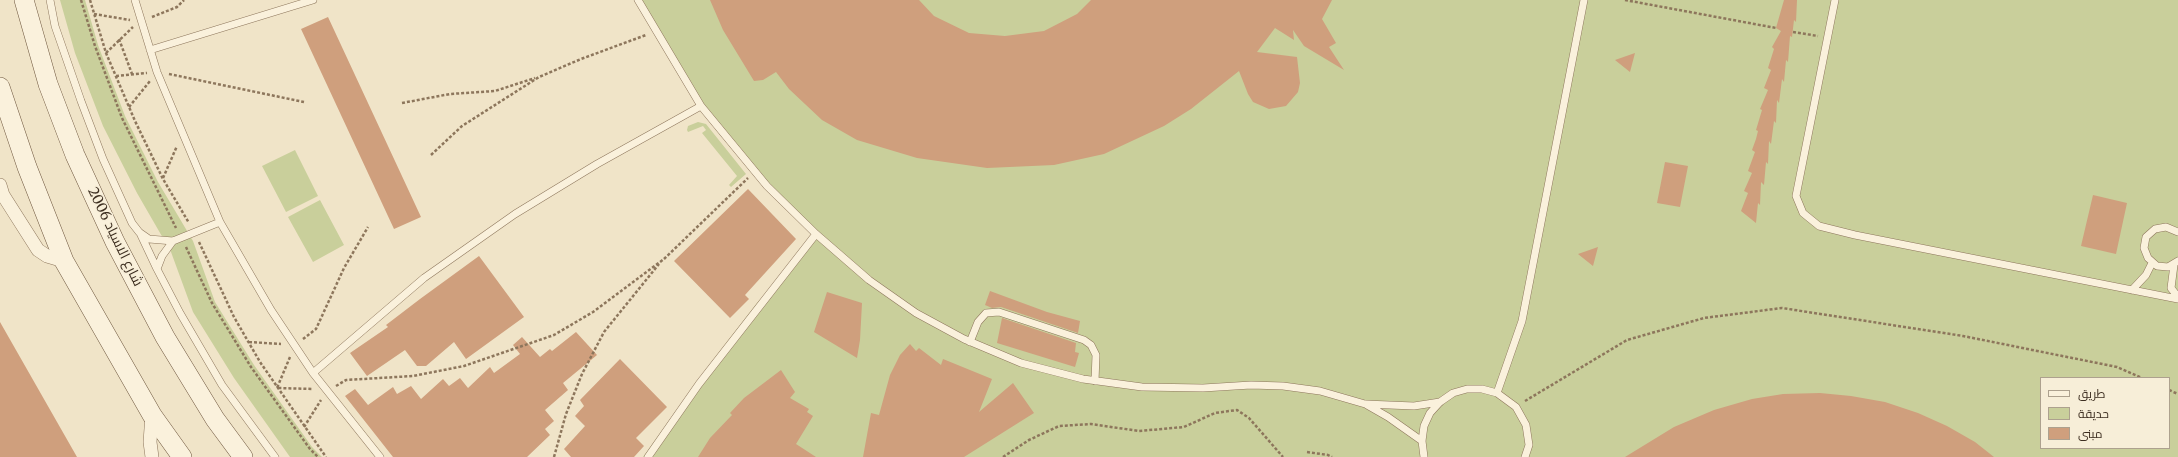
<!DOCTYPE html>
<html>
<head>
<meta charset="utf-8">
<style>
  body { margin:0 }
  #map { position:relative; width:2178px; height:457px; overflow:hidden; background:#f0e4c8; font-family:Merriweather,Cairo,serif }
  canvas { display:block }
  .legend { position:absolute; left:2040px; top:377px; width:130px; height:72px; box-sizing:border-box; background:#f7eed8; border:1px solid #ada18e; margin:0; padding:5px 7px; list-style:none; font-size:12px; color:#3d2e20 }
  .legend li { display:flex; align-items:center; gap:8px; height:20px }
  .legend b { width:20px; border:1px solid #ada18e }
</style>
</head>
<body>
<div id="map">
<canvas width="2178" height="457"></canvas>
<ul class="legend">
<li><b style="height:5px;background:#faf1dc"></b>طريق</li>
<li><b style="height:11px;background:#c9cf9b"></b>حديقة</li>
<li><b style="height:11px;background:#cf9f7d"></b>مبنى</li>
</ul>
</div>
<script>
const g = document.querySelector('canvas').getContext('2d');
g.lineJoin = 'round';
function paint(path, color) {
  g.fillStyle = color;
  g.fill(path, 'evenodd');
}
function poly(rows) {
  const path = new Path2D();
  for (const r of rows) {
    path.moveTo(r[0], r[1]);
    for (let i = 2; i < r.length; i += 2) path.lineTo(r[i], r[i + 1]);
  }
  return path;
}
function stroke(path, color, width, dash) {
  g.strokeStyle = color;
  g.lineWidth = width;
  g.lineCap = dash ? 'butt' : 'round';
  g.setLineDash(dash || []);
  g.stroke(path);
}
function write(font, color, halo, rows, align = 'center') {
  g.font = font + ' Merriweather,Cairo,serif';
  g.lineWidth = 3;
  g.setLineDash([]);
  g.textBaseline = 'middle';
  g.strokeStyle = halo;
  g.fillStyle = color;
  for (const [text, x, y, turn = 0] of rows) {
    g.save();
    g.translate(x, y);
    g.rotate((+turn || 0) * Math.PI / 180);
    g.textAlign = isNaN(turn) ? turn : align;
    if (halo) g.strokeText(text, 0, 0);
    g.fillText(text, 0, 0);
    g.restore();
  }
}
paint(poly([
  [60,0,85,0,98,45,125,116,158,182,193,241,215,302,254,365,312,447,322,457,290,457,234,378,193,312,171,252,137,193,103,126,75,53],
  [637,0,2178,0,2178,457,643,457,703,373,757,303,820,235,775,193,719,130],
  [2041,378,2169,378,2169,448,2041,448],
  [698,122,706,124,746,174,731,187,729,185,737,176,702,133,706,130,703,126,688,132,687,130,688,126],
  [295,150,318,196,286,212,262,166],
  [320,200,344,245,313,262,288,217]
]), '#c9cf9b');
paint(poly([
  [710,0,919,0,934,16,969,33,1005,36,1044,31,1077,14,1091,0,1332,0,1322,19,1336,43,1329,47,1344,70,1304,46,1293,30,1294,40,1275,28,1257,52,1297,57,1300,83,1298,92,1286,106,1269,109,1253,102,1248,94,1239,71,1191,109,1164,126,1104,154,1054,165,987,168,917,158,857,140,822,120,789,89,776,72,763,80,754,81,723,30],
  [1784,0,1797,0,1796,22,1794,20,1792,37,1790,36,1788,62,1786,60,1784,82,1782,79,1779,103,1777,100,1776,123,1774,121,1771,144,1769,141,1768,164,1766,162,1764,185,1761,182,1760,205,1758,203,1756,223,1741,211,1748,193,1744,191,1752,173,1748,171,1755,152,1752,150,1756,139,1758,131,1756,130,1762,110,1760,109,1768,90,1764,88,1771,70,1768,68,1774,49,1772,47,1781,31,1776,28],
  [328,17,421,217,394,229,301,29],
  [1635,53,1630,72,1615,60],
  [1665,162,1688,166,1680,207,1657,203],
  [748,189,796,239,745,295,749,299,730,318,674,261],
  [2093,195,2127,203,2116,254,2081,246],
  [1598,247,1593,266,1578,254],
  [479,256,524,317,466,359,454,342,426,366,417,366,405,350,367,376,350,353,388,327,386,325,420,299],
  [990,291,1047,312,1080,321,1078,333,1001,307,992,308,985,305],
  [827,292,862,303,860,340,857,358,814,332],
  [1002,318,1076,343,1075,352,1079,353,1075,367,997,343],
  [0,322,77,457,0,457],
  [576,332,597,355,563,383,568,390,545,410,554,421,545,429,550,435,527,457,393,457,345,396,355,389,368,405,393,387,397,394,411,386,421,399,443,379,449,386,460,378,468,388,490,367,494,373,520,354,513,345,522,337,540,357,550,349,552,351],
  [910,344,916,351,919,348,941,365,943,359,992,379,979,412,1013,383,1034,413,964,457,863,457,871,413,879,415,890,375,900,355],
  [620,359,667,407,636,438,644,446,634,457,571,457,564,449,585,426,575,416,584,406,580,400],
  [781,370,795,392,790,398,809,409,807,412,813,416,796,444,816,457,698,457,710,438,732,415,730,413,744,398],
  [1820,393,1851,396,1885,402,1918,413,1947,426,1975,442,1994,457,1625,457,1674,427,1714,410,1752,399,1783,394]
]), '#cf9f7d');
const lane = poly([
  [50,0,55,26,81,101,103,159,132,223,139,232,149,239,173,241,220,222],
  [135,0,157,72,220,222,271,310,313,373,380,457],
  [638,0,701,106,767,186,816,234,869,280,916,313,964,339,1021,363,1083,379,1142,387,1203,388,1251,385,1283,386,1320,391,1365,404,1414,406,1440,402],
  [1835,0,1796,196,1803,213,1819,226,1855,235,2178,299],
  [150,50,313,0],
  [2178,232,2166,227,2155,229,2146,237,2144,248,2148,258,2157,266,2168,267,2178,261],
  [140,233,157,269],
  [173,241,162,256,157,269,180,313,222,385,275,457],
  [2174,265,2171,288,2178,297],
  [2132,290,2146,275,2152,263],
  [970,342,978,322,986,313,999,312,1084,340,1091,345,1096,355,1095,381],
  [313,373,424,278,515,214,597,164,701,106],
  [1497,393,1522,321,1584,0],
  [1367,405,1388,417,1422,441],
  [648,457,699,384,816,234],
  [1424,457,1422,441,1424,426,1430,413,1440,402,1453,393,1467,389,1482,389,1497,393,1516,407,1526,425,1529,445,1525,457]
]);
const street = poly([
  [0,185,3,195,38,250,47,256,64,261],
  [152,457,150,442,152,415]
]);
const secondary = poly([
  [24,0,48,84,75,155,115,242,165,337,215,419,243,457],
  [0,87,27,167,64,261,152,415,182,457]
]);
stroke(lane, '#8d765c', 8);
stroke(street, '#8d765c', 14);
stroke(secondary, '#6f573f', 20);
stroke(poly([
  [81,0,95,46,122,118,176,228],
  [90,0,106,53,135,121,163,179,189,223],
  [1625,0,1776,28],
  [94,14,130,20],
  [152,17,177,7,184,0],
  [1793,32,1818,36],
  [119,39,132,74],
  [106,53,133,27],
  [169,74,304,102],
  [116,76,147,73],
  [402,103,450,94,495,91,535,78],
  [129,107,150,81],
  [431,155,462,126,539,77,581,59,646,35],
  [163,178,177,146],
  [199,242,234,317,260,362,326,457],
  [186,247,212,303,251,367,310,449,318,457],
  [664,259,748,178],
  [303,339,316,329,344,268,368,227],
  [249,342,281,344],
  [290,357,277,388,313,389],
  [336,386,346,380,413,376,464,366,554,335,593,312,664,259],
  [2169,390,2178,394],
  [1525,401,1627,340,1704,318,1782,308,1963,336,2117,367,2142,378],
  [304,427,321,400],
  [1307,452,1328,455,1332,457],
  [554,457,566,414,582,374,604,332,659,264],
  [1003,457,1029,440,1059,426,1091,424,1139,431,1184,427,1215,413,1237,410,1249,418,1283,457]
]), '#8d765c', 2.5, [3, 2]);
stroke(lane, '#faf1dc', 7);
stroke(street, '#faf1dc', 13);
stroke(secondary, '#faf1dc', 19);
write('14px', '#3d2e20', '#f7eed8', [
  ["شارع الاسياد 2006",115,237,64]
]);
</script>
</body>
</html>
